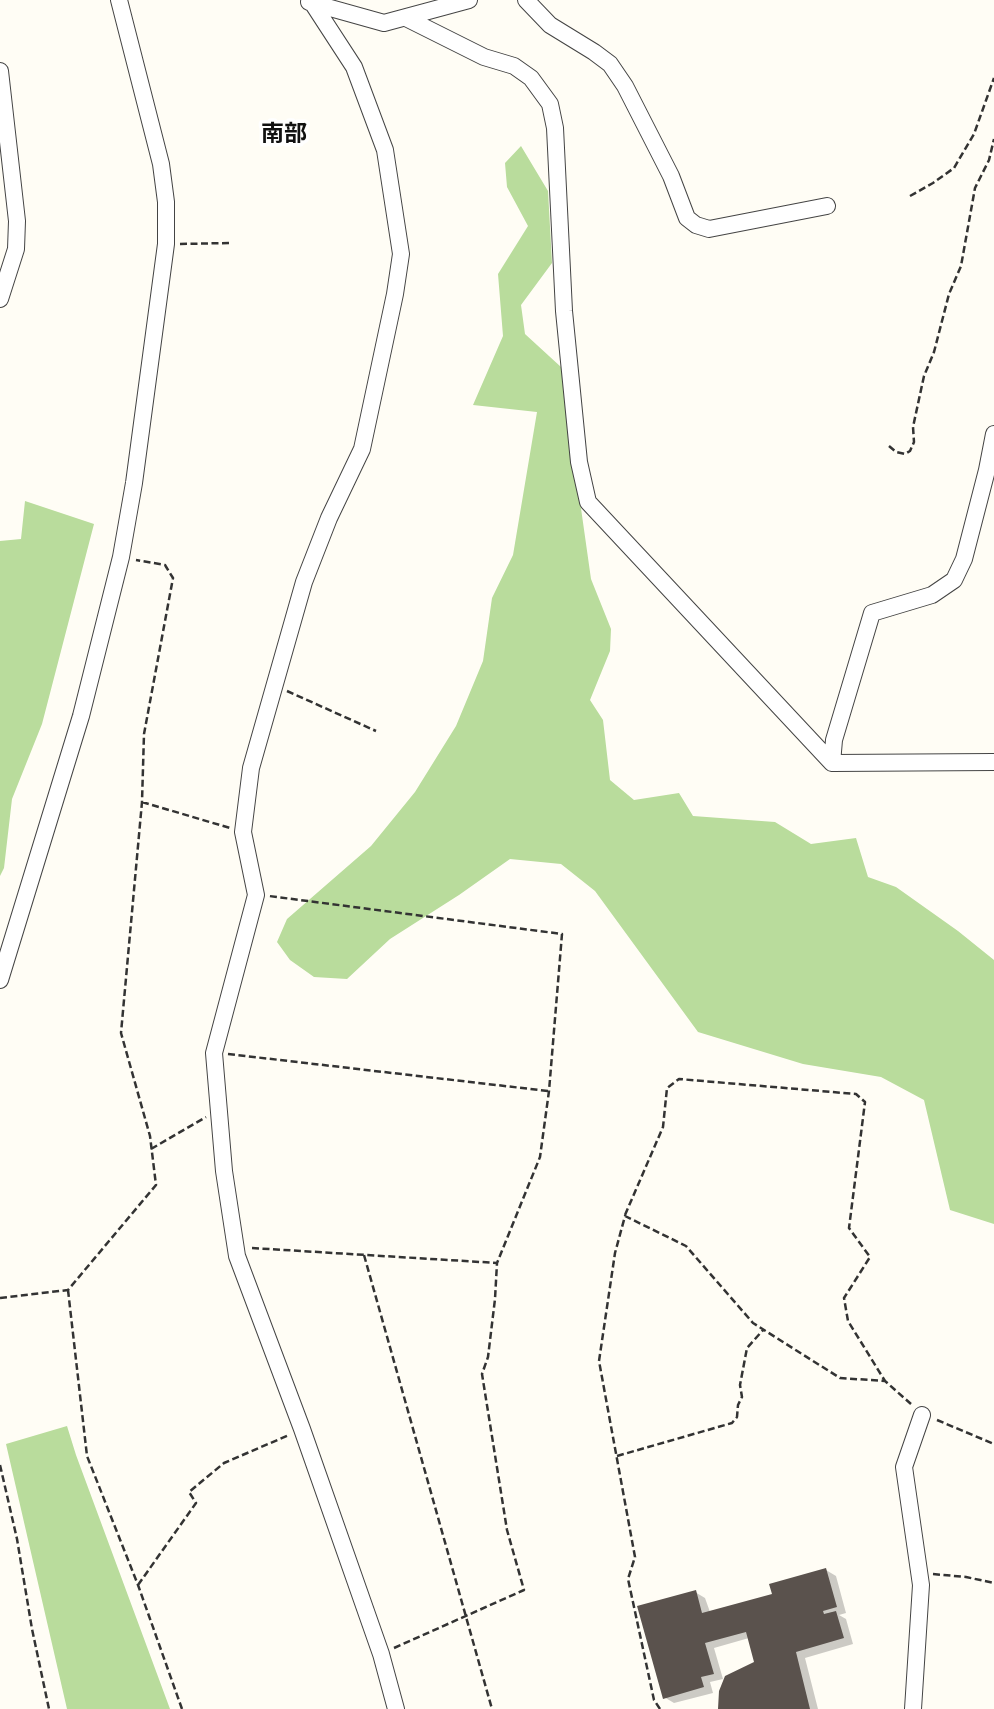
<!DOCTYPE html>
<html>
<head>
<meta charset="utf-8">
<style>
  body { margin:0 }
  canvas { display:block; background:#fffdf5 }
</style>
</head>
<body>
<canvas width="994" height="1709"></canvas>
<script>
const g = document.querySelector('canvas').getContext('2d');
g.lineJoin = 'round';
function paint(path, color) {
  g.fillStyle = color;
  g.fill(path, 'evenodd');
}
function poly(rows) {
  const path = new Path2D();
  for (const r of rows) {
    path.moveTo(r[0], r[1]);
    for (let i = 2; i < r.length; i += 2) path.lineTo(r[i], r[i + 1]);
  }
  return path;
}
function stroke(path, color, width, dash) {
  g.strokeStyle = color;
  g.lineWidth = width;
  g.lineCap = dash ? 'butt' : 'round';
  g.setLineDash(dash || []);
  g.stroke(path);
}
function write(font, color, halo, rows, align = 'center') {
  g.font = font + ' "Crimson Pro","Noto Sans JP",serif';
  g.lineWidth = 7;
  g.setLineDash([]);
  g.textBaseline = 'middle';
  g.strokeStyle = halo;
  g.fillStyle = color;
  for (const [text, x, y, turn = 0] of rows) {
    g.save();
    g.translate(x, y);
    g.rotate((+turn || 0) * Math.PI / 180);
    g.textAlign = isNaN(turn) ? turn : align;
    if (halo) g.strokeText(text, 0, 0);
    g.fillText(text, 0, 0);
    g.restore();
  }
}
paint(poly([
  [521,146,548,191,552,263,521,305,525,334,561,367,591,579,611,629,610,651,590,700,603,720,610,780,634,800,679,793,693,816,775,822,811,844,856,838,868,877,896,887,958,931,994,960,994,1224,950,1210,924,1100,881,1077,803,1064,698,1032,595,891,561,864,510,859,459,895,390,939,347,979,314,977,290,960,277,942,287,919,371,846,415,792,456,726,483,661,492,598,513,555,537,412,473,405,503,336,498,274,528,226,507,187,505,163],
  [25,501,94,524,42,724,12,799,4,868,0,876,0,541,21,539],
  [67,1426,76,1455,170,1709,67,1709,6,1444]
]), '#b9dc9c');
paint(poly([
  [826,1570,836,1576,846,1613,839,1615,846,1619,853,1644,805,1658,818,1709,720,1709,756,1663,749,1638,714,1648,723,1679,710,1682,713,1693,674,1703,664,1697,695,1592,705,1598,710,1612,774,1595]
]), '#0003');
paint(poly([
  [826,1568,837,1607,823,1611,824,1614,836,1611,844,1638,796,1652,810,1709,718,1709,719,1691,725,1676,754,1662,746,1632,705,1643,714,1674,701,1677,704,1687,663,1699,637,1606,696,1590,702,1613,772,1594,769,1584]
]), '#5a524d');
const minor = poly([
  [526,0,550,25,594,52,610,64,625,86,671,176,687,218,696,225,709,229,827,206],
  [309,2,384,23,469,0],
  [313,4,354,67,385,150,401,254,395,294,362,449,329,518,304,582,251,768,243,832,256,895,214,1053,224,1171,237,1256,302,1429,381,1654,396,1709],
  [406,18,484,57,514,66,531,78,550,104,555,128,564,311,579,462,588,502,832,763,994,762],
  [0,71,17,221,16,249,0,299],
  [832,763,834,740,872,613,932,595,954,580,964,559,987,470,994,434],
  [0,980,81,716,121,557,134,483,166,244,166,202,161,164,119,0],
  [913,1709,921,1585,904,1467,922,1415]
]);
stroke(minor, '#444', 18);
stroke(poly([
  [910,196,933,183,954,168,974,134,994,78],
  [180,244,229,243],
  [889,446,896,452,905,454,910,451,914,442,913,427,924,376,934,352,949,294,961,266,975,188,989,160,994,139],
  [287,691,376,731],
  [142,802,230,828],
  [228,1054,548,1091],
  [151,1149,206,1117],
  [625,1215,663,1127,667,1088,679,1079,856,1094,865,1102,849,1228,870,1257,844,1298,848,1321,885,1381],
  [252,1248,497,1263,540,1157,549,1091,562,934,269,896],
  [364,1255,492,1709],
  [68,1290,87,1456,138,1585,182,1709],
  [0,1298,68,1290,156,1185,150,1136,121,1033,142,802,144,734,173,578,165,565,136,560],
  [937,1420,994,1444],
  [617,1456,732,1423,737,1417,738,1405,742,1397,740,1385,747,1348,764,1329],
  [0,1465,17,1539,32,1629,49,1709],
  [933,1574,966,1577,994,1583],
  [138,1585,196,1503,189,1492,224,1463,289,1435],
  [394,1648,524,1590,507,1530,482,1374,488,1357,495,1299,497,1263],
  [660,1709,654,1700,628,1579,635,1557,599,1361,615,1253,625,1216,686,1246,753,1323,840,1378,885,1381,911,1404]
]), '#333', 2.5, [7, 3.5]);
stroke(minor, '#fff', 16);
write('bold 23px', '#111', '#fff', [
  ["南部",284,134]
]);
</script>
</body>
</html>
